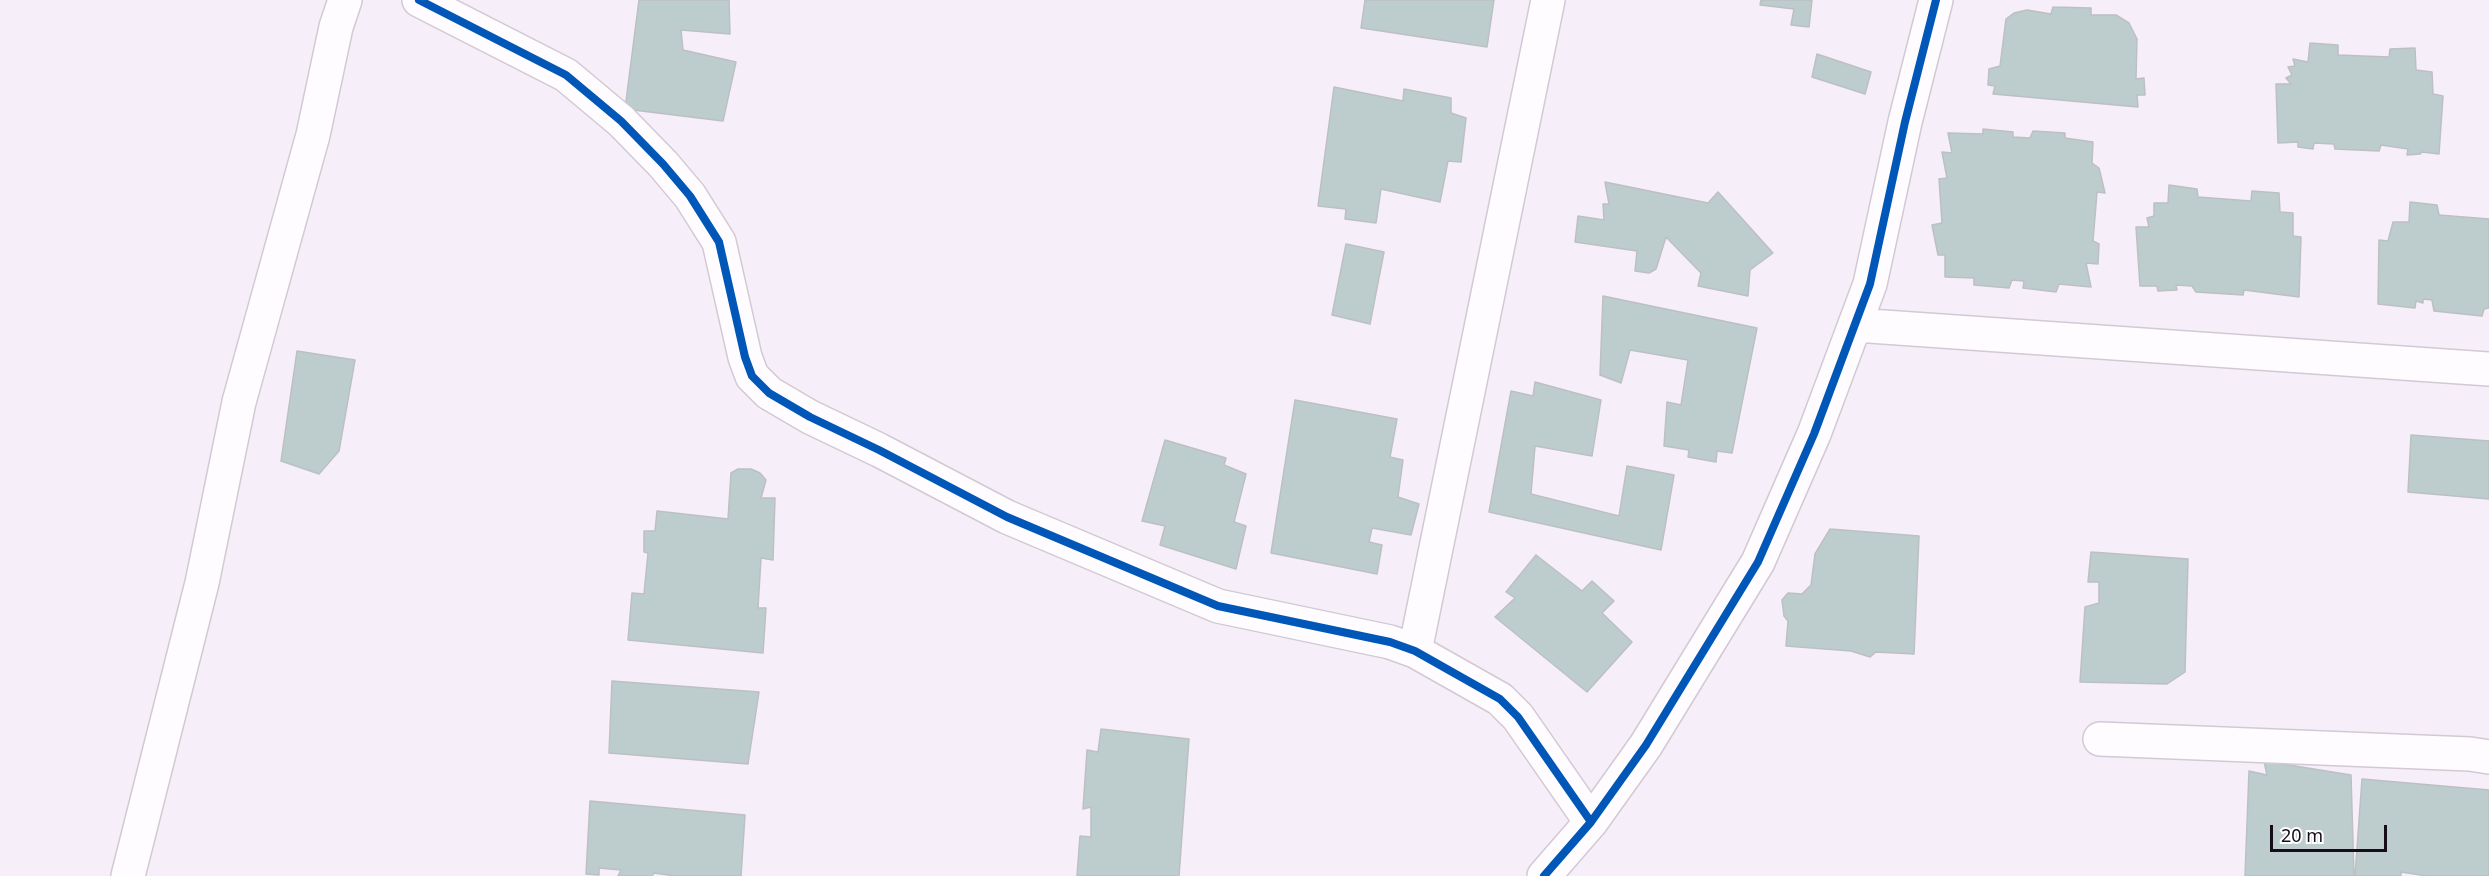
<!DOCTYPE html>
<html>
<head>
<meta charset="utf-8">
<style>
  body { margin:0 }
  #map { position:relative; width:2489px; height:876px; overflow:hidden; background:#f6eef8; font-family:"Noto Sans",sans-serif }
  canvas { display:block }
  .scale { position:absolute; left:2270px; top:825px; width:117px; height:27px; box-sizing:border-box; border:3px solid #150d17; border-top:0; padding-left:8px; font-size:18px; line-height:21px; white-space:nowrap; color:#150d17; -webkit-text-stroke:4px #fff; paint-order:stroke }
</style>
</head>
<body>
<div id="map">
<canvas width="2489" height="876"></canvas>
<div class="scale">20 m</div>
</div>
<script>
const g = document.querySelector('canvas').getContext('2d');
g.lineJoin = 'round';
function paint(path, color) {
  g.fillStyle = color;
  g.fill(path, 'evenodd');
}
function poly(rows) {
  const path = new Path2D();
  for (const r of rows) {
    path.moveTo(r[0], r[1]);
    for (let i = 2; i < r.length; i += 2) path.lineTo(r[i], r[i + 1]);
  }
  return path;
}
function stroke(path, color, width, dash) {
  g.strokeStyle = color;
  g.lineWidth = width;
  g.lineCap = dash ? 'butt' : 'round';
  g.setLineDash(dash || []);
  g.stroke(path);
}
const building = poly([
  [639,0,729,0,730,34,681,30,683,50,736,62,723,121,625,109,639,0],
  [1365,0,1494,0,1487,47,1361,28,1365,0],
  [1761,0,1812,0,1809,27,1791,25,1794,9,1760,5,1761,0],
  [2053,7,2091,8,2091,15,2116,15,2129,23,2137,39,2136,79,2144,78,2145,95,2137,95,2138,107,1993,94,1995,86,1988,85,1989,69,2000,66,2006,19,2014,13,2027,10,2051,14,2053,7],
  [2310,43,2338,45,2338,55,2389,57,2390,49,2415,48,2416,70,2432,72,2433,94,2443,96,2439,154,2422,152,2420,154,2407,155,2408,149,2381,145,2379,151,2335,149,2334,144,2314,143,2313,149,2298,147,2298,142,2278,143,2276,84,2291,84,2286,78,2292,75,2288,67,2295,66,2293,59,2308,62,2310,43],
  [1817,54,1871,72,1865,94,1812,77,1817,54],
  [1334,87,1403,101,1404,89,1451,98,1451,113,1466,118,1461,162,1448,161,1440,202,1381,189,1376,223,1345,219,1346,209,1318,206,1334,87],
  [1983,129,2013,132,2013,137,2030,138,2033,131,2065,133,2065,138,2093,142,2092,163,2099,168,2105,193,2097,192,2093,241,2099,244,2098,264,2086,263,2091,287,2059,284,2056,292,2023,288,2024,281,2012,280,2009,288,1974,285,1974,278,1945,277,1945,255,1938,255,1932,225,1942,223,1939,179,1947,178,1942,152,1952,153,1948,133,1983,134,1983,129],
  [1605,182,1708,203,1718,192,1773,253,1750,270,1748,296,1698,286,1701,273,1666,237,1656,269,1649,273,1635,271,1637,251,1575,242,1578,216,1604,220,1603,204,1609,204,1605,182],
  [2169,185,2197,189,2198,197,2251,201,2252,191,2279,193,2280,212,2293,213,2293,236,2301,237,2299,297,2244,290,2243,295,2196,292,2192,286,2176,285,2177,290,2158,291,2157,286,2140,286,2136,227,2149,227,2147,218,2154,216,2154,203,2168,203,2169,185],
  [2410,202,2437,205,2439,215,2489,219,2489,308,2484,309,2482,316,2434,311,2432,300,2423,299,2423,303,2416,301,2415,308,2378,304,2379,240,2388,241,2393,222,2409,222,2410,202],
  [1346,244,1384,252,1370,324,1332,315,1346,244],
  [1603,296,1757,328,1732,453,1717,451,1716,462,1688,457,1689,450,1664,446,1667,402,1681,405,1688,360,1630,350,1621,383,1600,375,1603,296],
  [297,351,355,360,339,451,319,474,281,461,297,351],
  [1535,382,1601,400,1592,456,1535,446,1531,494,1619,516,1627,466,1674,475,1661,550,1489,512,1511,391,1533,396,1535,382],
  [1295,400,1397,419,1390,457,1403,460,1398,497,1419,504,1411,535,1372,528,1369,542,1382,545,1377,574,1271,553,1295,400],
  [2411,435,2489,441,2489,499,2408,492,2411,435],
  [1165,440,1226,458,1224,465,1246,474,1234,522,1246,526,1236,569,1160,545,1165,526,1142,521,1165,440],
  [738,469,751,469,760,473,766,480,761,498,775,498,773,560,761,558,758,608,766,608,763,653,628,640,632,593,644,594,648,553,644,552,644,531,655,531,657,511,728,519,731,473,738,469],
  [1830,529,1919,536,1914,654,1876,652,1870,657,1851,651,1786,646,1788,621,1784,616,1782,600,1788,593,1802,594,1811,585,1815,554,1830,529],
  [2091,552,2188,559,2185,672,2167,684,2080,682,2085,607,2099,603,2099,582,2088,582,2091,552],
  [1536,555,1582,591,1592,581,1614,601,1602,613,1632,642,1587,692,1495,617,1515,598,1506,592,1536,555],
  [612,681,759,692,748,764,609,753,612,681],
  [1101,729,1189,739,1179,876,1077,876,1080,836,1091,837,1091,807,1083,809,1087,750,1098,752,1101,729],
  [2264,761,2351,775,2354,876,2245,876,2249,771,2267,775,2264,761],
  [2362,779,2489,790,2489,876,2427,876,2401,872,2401,876,2355,876,2362,779],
  [590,801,745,815,741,876,675,876,654,873,652,876,618,876,621,870,599,868,599,875,586,874,590,801]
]);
paint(building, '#bdcdce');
stroke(building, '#bcc0c3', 1.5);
const minor = poly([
  [419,0,566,75,621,121,663,164,690,196,719,242,745,357,752,376,769,393,810,417,879,450,1007,517,1218,606,1390,642,1415,651,1500,699,1518,717,1591,822],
  [1855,325,2489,369],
  [1415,651,1548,0],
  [2100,739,2470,754,2489,757],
  [128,876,202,583,239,402,313,135,336,27,345,0],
  [1544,876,1591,822,1646,745,1758,562,1814,434,1870,284,1905,122,1936,0]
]);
stroke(minor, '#d2c9d4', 36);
stroke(minor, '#fefcfe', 33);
stroke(poly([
  [419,0,566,75,621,121,663,164,690,196,719,242,745,357,752,376,769,393,810,417,879,450,1007,517,1218,606,1390,642,1415,651,1500,699,1518,717,1591,822],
  [1544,876,1591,822,1646,745,1758,562,1814,434,1870,284,1905,122,1936,0]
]), '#0057b8', 8);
</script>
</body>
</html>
